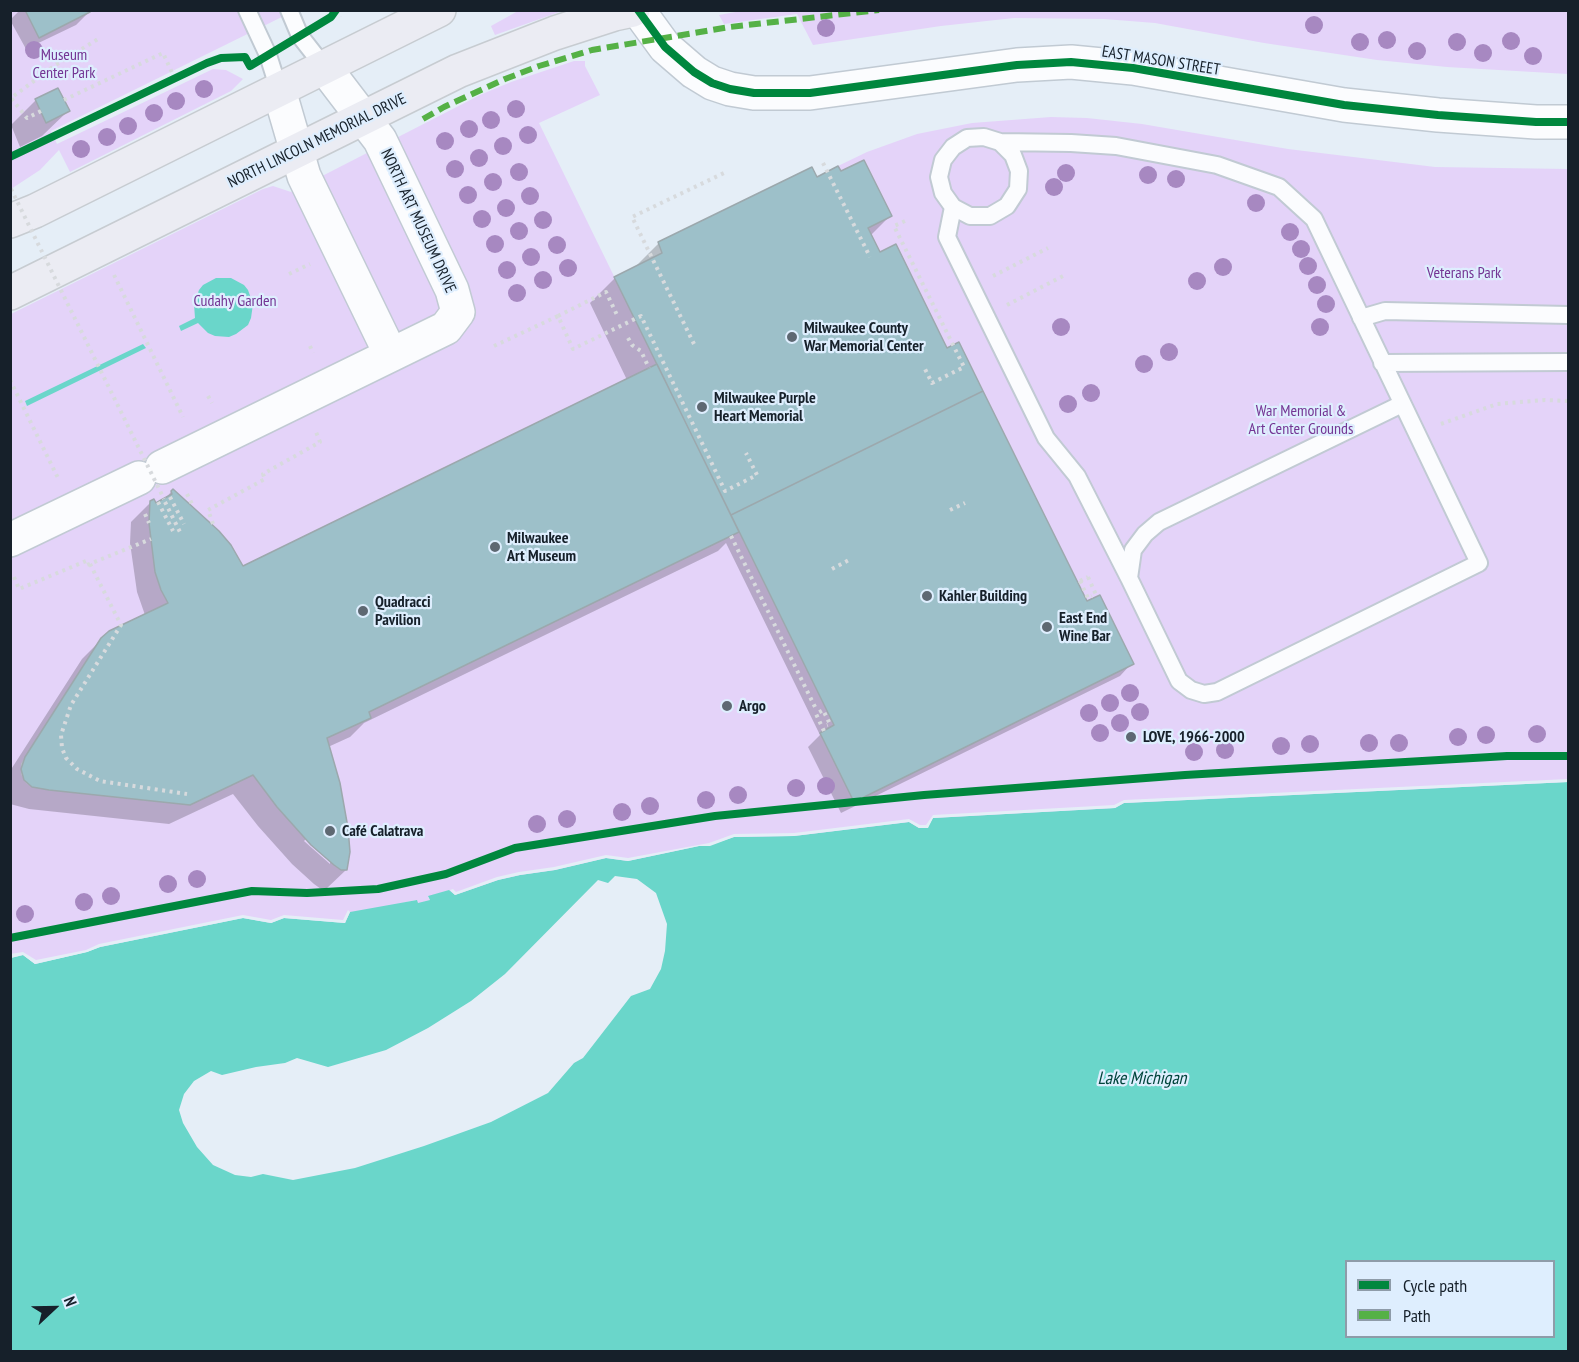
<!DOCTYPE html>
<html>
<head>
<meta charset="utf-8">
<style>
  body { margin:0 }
  #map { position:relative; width:1579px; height:1362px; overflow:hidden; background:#e5eef7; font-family:"PT Sans Narrow",sans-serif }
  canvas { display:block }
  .frame { position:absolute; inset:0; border:12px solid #16202a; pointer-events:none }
  .legend { position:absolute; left:1345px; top:1260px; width:210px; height:78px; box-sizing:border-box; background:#deeefe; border:2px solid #8e9ca9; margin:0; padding:8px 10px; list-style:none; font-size:18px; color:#16202a }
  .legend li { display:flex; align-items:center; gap:12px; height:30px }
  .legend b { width:30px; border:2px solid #8e9ca9 }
  .north { position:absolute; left:24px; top:1278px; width:60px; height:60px; -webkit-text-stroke:4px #deeefe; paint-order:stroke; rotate:68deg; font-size:16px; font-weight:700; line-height:24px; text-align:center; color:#16202a }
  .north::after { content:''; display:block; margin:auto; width:21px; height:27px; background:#16202a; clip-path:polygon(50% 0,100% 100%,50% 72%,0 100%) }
</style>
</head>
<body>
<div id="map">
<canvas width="1579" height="1362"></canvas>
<div class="frame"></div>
<ul class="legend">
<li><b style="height:8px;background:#00873e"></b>Cycle path</li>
<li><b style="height:8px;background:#55b146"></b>Path</li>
</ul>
<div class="north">N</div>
</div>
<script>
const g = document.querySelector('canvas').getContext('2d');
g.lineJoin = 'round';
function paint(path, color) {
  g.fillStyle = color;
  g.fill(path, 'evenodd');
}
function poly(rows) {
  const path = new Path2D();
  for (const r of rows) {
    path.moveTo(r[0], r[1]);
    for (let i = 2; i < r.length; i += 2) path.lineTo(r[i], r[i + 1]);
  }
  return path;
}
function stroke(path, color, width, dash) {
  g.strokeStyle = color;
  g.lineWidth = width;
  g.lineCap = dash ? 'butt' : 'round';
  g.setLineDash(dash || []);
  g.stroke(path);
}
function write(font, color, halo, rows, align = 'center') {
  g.font = font + ' "PT Sans Narrow",sans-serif';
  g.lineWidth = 4.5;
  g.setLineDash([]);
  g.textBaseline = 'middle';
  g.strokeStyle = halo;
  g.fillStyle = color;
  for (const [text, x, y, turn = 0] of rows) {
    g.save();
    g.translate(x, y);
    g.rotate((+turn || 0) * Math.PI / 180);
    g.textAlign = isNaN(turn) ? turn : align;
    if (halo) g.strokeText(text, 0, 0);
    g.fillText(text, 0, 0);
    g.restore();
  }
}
paint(poly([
  [10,11,294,11,51,131,57,144,213,69,226,70,243,79,231,91,70,172,59,150,40,170,11,189],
  [518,11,518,10,562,11,495,35,491,26],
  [741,11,1568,11,1568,74,1447,67,1377,60,1264,43,1155,23,1104,19,1014,18,941,26,813,45,797,14,724,24,719,15],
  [574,61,585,61,585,66,600,95,539,123,657,364,243,566,231,545,219,531,173,489,171,491,172,494,156,503,154,499,150,501,149,515,155,572,161,590,168,603,109,631,101,638,21,764,21,774,26,783,32,787,49,790,190,805,253,775,277,807,311,845,334,865,341,870,347,870,350,852,348,828,340,783,327,738,371,718,369,712,739,532,834,725,820,733,854,801,1134,664,1100,595,1087,601,959,342,947,348,896,245,880,252,868,228,891,216,864,160,841,171,838,166,867,152,917,134,972,123,1051,117,1087,118,1142,124,1288,149,1435,167,1568,169,1568,782,1115,808,928,828,710,846,455,895,449,890,428,897,430,900,418,904,416,900,384,907,345,923,284,918,271,923,243,918,100,947,35,964,23,955,11,958,11,314,263,189,273,186,291,192,480,95,511,82]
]), '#e4d3f9');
paint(poly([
  [216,278,231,278,244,285,248,290,253,304,251,318,248,325,236,334,229,337,215,336,208,333,198,323,181,331,179,326,195,318,194,304,199,290,203,285],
  [143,344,146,348,27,406,25,401],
  [1568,782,1568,1351,11,1351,10,958,23,955,35,964,87,952,100,947,243,918,271,923,284,918,345,923,350,912,417,900,418,903,430,900,428,896,449,890,455,895,498,880,520,875,555,870,606,858,628,861,699,846,710,845,734,837,794,836,909,822,919,828,927,828,933,818,1115,808,1124,803],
  [1346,1262,1554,1262,1554,1336,1346,1336]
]), '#6ad6ca');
paint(poly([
  [1568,779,1568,782,1124,803,1115,808,933,818,928,828,919,828,909,822,794,836,734,837,710,846,699,846,628,861,606,858,555,870,520,875,498,880,455,895,450,890,453,889,456,892,497,877,519,872,554,867,606,855,628,858,709,843,734,834,794,833,909,819,920,825,926,825,933,815,1114,805,1124,800],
  [615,876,637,879,656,893,667,924,665,951,661,969,650,989,631,996,583,1058,574,1063,548,1093,491,1122,424,1146,355,1168,293,1180,263,1174,251,1177,235,1175,213,1165,197,1147,183,1123,179,1110,184,1094,194,1081,211,1071,222,1075,256,1067,285,1063,297,1058,328,1067,386,1050,428,1028,471,1001,505,974,598,880,608,883],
  [348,910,350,912,345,923,284,918,271,923,243,918,100,947,87,952,35,964,23,955,11,958,10,954,23,952,36,960,86,950,99,944,243,915,271,920,284,915,343,920]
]), '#e5eef7');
paint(poly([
  [20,10,88,10,89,12,76,25,26,49,10,20],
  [36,100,68,111,42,136,20,147,11,125],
  [811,169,816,179,890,216,870,236,880,254,946,350,1086,603,1132,663,1120,676,841,813,808,747,820,735,726,543,718,551,364,723,350,737,328,747,346,870,326,889,321,889,314,884,292,864,258,826,233,794,169,824,29,809,10,804,10,771,82,659,102,639,145,615,137,592,130,543,131,522,151,502,155,505,163,501,171,492,242,568,627,380,590,303,615,278,633,269,658,244],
  [306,839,330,860,330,864,304,841]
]), '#0003');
const building = poly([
  [25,10,90,10,90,12,39,38,25,10],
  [58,88,70,111,46,123,35,99,58,88],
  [864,160,892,216,868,228,880,252,896,244,947,348,959,342,983,391,731,515,614,277,662,253,658,242,812,167,817,177,838,166,841,171,864,160],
  [657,364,739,532,369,712,371,718,327,738,340,783,348,828,350,852,347,870,341,870,334,865,311,845,277,807,253,775,190,805,49,790,32,787,24,780,21,769,25,757,101,638,109,631,168,603,161,590,155,572,149,523,150,501,154,499,156,503,161,500,172,494,171,491,173,489,219,531,231,545,243,566,657,364],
  [983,391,1087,601,1100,595,1134,664,854,802,820,733,834,725,731,515,983,391]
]);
paint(building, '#9dc0c9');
stroke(building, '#9ca8ad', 1.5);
const service = poly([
  [247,10,268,55,279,90],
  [289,10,300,36,325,68],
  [1000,142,1013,155,1019,171,1018,189,1007,206,990,216,970,216,953,207,943,193,939,177,943,160,953,147,967,138,984,137,1000,142,1071,143,1116,146,1217,165,1279,187,1314,219,1479,563,1217,692,1204,694,1191,690,1179,681,1129,578,1133,550,1145,534,1159,522,1402,404],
  [953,207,947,237,1046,438,1077,476,1129,578],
  [1361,318,1385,311,1568,315],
  [1382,363,1568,362]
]);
const minor = poly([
  [279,90,304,176,391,355],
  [162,467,446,328,458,312,452,290,380,140,325,68],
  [10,540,139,478]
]);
const tertiary = poly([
  [638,10,665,47,694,72,712,83,730,89,754,93,810,93,1017,65,1071,62,1133,68,1344,105,1438,115,1536,122,1568,122]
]);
const primary = poly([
  [10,221,35,211,439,10],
  [10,293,458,71,555,33,614,14,633,10]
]);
stroke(service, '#c1cad3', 20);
stroke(minor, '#c1cad3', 36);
stroke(tertiary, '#c1cad3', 36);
stroke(primary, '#c7ccd1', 36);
stroke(poly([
  [325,10,333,10],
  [337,10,340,17],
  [64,100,163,53,175,79],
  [41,111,27,118,11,98,54,66,98,39],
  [823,163,870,257],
  [905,221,894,226,964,367,932,383,924,367],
  [289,274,310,264],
  [114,275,183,417],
  [993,276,1048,248],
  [1007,305,1063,276],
  [558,316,606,292,617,315],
  [628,338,632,345,641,351,649,368],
  [694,344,632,217,724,173],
  [310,346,313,353],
  [494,346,558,316,573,349,641,316,725,491,757,475,746,453],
  [10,380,58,478],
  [208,396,212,403],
  [1441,424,1497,404,1545,400,1568,401],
  [187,494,192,504],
  [170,497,184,524],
  [158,502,173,531],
  [165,502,180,532],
  [950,510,965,503],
  [145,514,149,523],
  [213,524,208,510,265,479,263,474,320,442,316,432],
  [731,536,816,709],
  [90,564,121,625,71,705,61,735,62,748,66,758,77,769,100,781,187,794],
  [832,569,849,560],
  [14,577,19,589,86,561,87,565,151,539],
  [1088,577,1097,597],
  [1080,581,1088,598,1092,596],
  [824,731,816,714,823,710,830,724,827,725],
  [863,797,863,801]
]), '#d7dadd', 4, [3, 4.5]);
stroke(service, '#fbfcfe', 16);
stroke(minor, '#fbfcfe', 33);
stroke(tertiary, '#fbfcfe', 33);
stroke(primary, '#ebecf3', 33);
stroke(poly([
  [11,189,164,499],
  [1080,581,1088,577]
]), '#d7dadd', 4, [3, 4.5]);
stroke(poly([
  [423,119,444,107,505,79,539,66,592,50,730,27,879,10]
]), '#55b146', 6, [12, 6]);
stroke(poly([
  [638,10,665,47,694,72,712,83,730,89,754,93,810,93,1017,65,1071,62,1133,68,1344,105,1438,115,1536,122,1568,122],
  [10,157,207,63,221,58,245,57,250,66,331,17,336,10],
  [10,938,252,891,307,893,378,889,446,874,515,848,715,816,924,795,1185,775,1507,756,1568,756]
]), '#00873e', 8);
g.fillStyle = '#a788c1';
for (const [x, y] of [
  [1314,25],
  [826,28],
  [1387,40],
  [1511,41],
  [1360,42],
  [1457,42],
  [34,50],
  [1417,51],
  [1483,53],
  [1533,56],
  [204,89],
  [176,101],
  [516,109],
  [154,113],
  [491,120],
  [128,126],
  [469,129],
  [528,135],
  [107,137],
  [445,141],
  [503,146],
  [81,149],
  [479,158],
  [455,169],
  [519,172],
  [1066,173],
  [1148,175],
  [1176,179],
  [493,182],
  [1054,187],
  [468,195],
  [530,196],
  [1256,203],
  [506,208],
  [482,219],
  [543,220],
  [519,231],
  [1290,232],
  [495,244],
  [557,245],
  [1301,249],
  [531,257],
  [1308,266],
  [1223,267],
  [568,268],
  [507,270],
  [543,280],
  [1197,281],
  [1317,285],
  [517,293],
  [1326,304],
  [1061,327],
  [1320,327],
  [1169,352],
  [1144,364],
  [1091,393],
  [1068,404],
  [1130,693],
  [1110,703],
  [1140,712],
  [1089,713],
  [1120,723],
  [1100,733],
  [1537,734],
  [1486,735],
  [1458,737],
  [1369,743],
  [1399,743],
  [1310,744],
  [1281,746],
  [1225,750],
  [1194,752],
  [826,786],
  [796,788],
  [738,795],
  [706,800],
  [650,806],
  [622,812],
  [567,819],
  [537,824],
  [197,879],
  [168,884],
  [111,896],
  [84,902],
  [25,914]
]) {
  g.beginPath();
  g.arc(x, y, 9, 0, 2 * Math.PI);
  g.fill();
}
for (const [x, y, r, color] of [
  [792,337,6,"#5e6872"],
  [702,407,6,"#5e6872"],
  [495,547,6,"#5e6872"],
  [927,596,6,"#5e6872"],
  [363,611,6,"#5e6872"],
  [1047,627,6,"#5e6872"],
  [727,706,6,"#5e6872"],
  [1131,737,6,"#5e6872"],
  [330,831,6,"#5e6872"]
]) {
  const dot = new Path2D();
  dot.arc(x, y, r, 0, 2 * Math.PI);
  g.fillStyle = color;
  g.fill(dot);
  stroke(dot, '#deeefe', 2);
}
write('16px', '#743594', '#deeefe', [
  ["Museum",64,55],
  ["Center Park",64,73],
  ["Veterans Park",1464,273],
  ["Cudahy Garden",235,301],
  ["War Memorial &",1301,411],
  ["Art Center Grounds",1301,429]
]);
write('16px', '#16202a', '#deeefe', [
  ["EAST MASON STREET",1161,61,9],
  ["NORTH LINCOLN MEMORIAL DRIVE",317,141,-26],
  ["NORTH ART MUSEUM DRIVE",418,221,65]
]);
write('bold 16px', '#16202a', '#deeefe', [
  ["Milwaukee County",804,328],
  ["War Memorial Center",804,346],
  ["Milwaukee Purple",714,398],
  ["Heart Memorial",714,416],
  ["Milwaukee",507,538],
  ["Art Museum",507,556],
  ["Kahler Building",939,596],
  ["Quadracci",375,602],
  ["Pavilion",375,620],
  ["East End",1059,618],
  ["Wine Bar",1059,636],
  ["Argo",739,706],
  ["LOVE, 1966-2000",1143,737],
  ["Café Calatrava",342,831]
], 'left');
write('italic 18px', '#01453c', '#deeefe', [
  ["Lake Michigan",1142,1079]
]);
</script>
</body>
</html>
